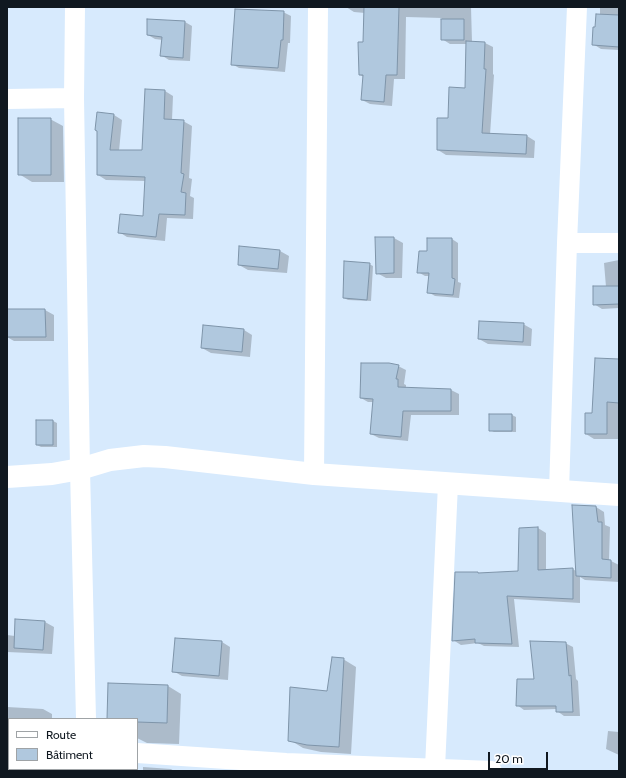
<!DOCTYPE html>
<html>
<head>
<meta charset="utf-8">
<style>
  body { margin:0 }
  #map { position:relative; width:626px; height:778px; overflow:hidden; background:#d7eafd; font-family:Cabin,sans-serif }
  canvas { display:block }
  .frame { position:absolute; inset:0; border:8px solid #101820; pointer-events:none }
  .legend { position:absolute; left:8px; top:718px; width:130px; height:52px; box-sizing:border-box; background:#fff; border:1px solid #9fa3a6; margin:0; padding:5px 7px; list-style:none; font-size:12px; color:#101820 }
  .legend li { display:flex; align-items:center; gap:8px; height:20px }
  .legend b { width:20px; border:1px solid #9fa3a6 }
  .scale { position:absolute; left:488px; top:752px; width:60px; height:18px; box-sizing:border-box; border:2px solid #101820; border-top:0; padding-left:5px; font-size:12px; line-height:14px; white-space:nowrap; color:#101820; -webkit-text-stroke:3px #fff; paint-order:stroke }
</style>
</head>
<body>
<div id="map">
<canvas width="626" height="778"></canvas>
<div class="frame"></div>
<ul class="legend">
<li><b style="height:5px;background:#fff"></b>Route</li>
<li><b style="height:11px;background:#b0c8de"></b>Bâtiment</li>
</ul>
<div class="scale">20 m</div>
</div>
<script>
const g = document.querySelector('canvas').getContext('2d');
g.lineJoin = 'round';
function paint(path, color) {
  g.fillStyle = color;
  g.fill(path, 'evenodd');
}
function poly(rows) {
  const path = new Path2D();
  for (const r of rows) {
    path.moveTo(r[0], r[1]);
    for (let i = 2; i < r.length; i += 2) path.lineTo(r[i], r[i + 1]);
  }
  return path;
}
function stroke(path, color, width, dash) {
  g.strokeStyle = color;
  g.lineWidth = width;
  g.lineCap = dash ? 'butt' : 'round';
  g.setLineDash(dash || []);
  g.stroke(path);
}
paint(poly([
  [346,7,471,7,472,42,485,43,493,47,493,74,494,75,490,135,527,136,535,141,534,158,446,155,438,150,449,119,466,89,467,44,450,44,442,39,442,18,406,17,405,79,394,79,392,106,370,104,362,100,364,77,360,75,364,43,365,13,354,12],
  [600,7,619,7,619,50,601,49,593,44,600,15],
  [283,12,291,16,290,43,288,43,285,72,239,68,232,64],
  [148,20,185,22,192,26,190,61,169,60,161,55,163,40,155,39,148,35],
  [145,90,165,91,173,96,172,120,183,121,192,126,189,178,192,179,190,196,194,198,193,219,167,218,165,241,127,237,119,232,144,218,146,181,106,180,98,175,98,113,114,115,122,120,119,151,143,151],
  [50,119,63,126,64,182,32,182,19,174],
  [376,238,394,238,403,243,402,278,386,278,377,273],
  [452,239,458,243,458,282,461,283,459,298,435,296,428,292,430,276,425,276,418,272,428,252],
  [240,247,280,251,289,256,287,273,248,270,239,265],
  [619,260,619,308,602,309,594,304,606,287,604,263],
  [369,264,373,266,371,301,348,300,344,298],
  [7,310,45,310,54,315,54,341,14,341,7,337],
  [523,324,532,329,531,346,488,344,479,339],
  [244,330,252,335,250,357,211,353,202,348],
  [619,360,619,439,594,439,586,434,593,414],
  [398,366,406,370,404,384,406,385,406,388,451,390,459,394,459,415,411,415,408,441,379,438,371,434,374,402,368,402,361,398],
  [7,394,8,394,7,428],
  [490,415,512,415,516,417,516,432,494,432,490,430],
  [53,421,57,423,57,447,41,447,37,445],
  [596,507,604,512,605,525,610,527,609,560,619,565,619,582,585,580,580,577,580,603,514,599,519,647,484,646,478,643,461,645,453,640,456,573,478,573,480,574,519,572,520,529,538,528,546,533,546,570,573,569,577,572],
  [45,622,54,627,52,654,7,652,7,691,7,635,15,636],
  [222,642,230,647,228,680,182,676,173,671],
  [565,643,573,647,576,679,578,681,580,716,564,716,557,711,557,709,524,710,517,705],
  [343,659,356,667,351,754,321,752,303,748,290,740,328,692],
  [168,686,181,694,179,744,147,743,137,738,137,719,109,719],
  [7,707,43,709,52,714,52,719,9,719,9,732,7,732],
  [608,731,619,732,619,755,606,749],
  [143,767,171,769,174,771,143,771],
  [35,769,67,769,67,771,36,771],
  [111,770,127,771,111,771]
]), '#0003');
const building = poly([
  [364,7,399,7,397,75,386,75,384,102,361,100,363,75,359,75,358,42,363,42,364,7],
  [235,9,284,11,283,40,281,40,278,68,231,65,235,9],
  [596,14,619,15,619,47,592,45,593,27,595,27,596,14],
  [147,19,185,21,183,58,160,56,162,37,147,35,147,19],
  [441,19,464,19,464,40,441,40,441,19],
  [466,41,485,42,484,69,486,69,482,133,527,135,526,154,437,150,437,118,448,118,449,87,465,88,466,41],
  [145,89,165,90,164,119,184,120,181,173,184,174,181,192,186,193,185,215,159,214,156,237,118,233,120,214,143,216,145,177,97,175,97,131,95,130,97,112,114,114,110,150,142,150,145,89],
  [18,118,51,118,51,175,18,175,18,118],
  [375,237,394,237,394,273,376,274,375,237],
  [427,238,452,238,452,278,455,279,453,295,427,293,429,273,417,273,419,251,427,251,427,238],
  [239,246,280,250,278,269,238,265,239,246],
  [344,261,370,263,367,300,343,298,344,261],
  [593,286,619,286,619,304,593,305,593,286],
  [7,309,45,309,46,337,7,337,7,309],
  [479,321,524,323,523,342,478,339,479,321],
  [203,325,244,329,242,352,201,348,203,325],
  [595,358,619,359,619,403,607,402,607,434,585,434,585,413,592,413,595,358],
  [361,363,389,363,399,365,396,379,398,379,398,387,451,389,451,411,403,411,401,437,370,434,373,399,360,398,361,363],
  [489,414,512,414,512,431,489,431,489,414],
  [36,420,53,420,53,445,36,445,36,420],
  [572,505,596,506,598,522,602,522,602,559,611,560,611,578,576,576,572,505],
  [538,527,538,570,573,568,573,599,507,596,512,644,475,643,475,639,452,641,455,572,478,572,478,573,518,571,519,528,538,527],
  [15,619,45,621,43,650,14,648,15,619],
  [175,638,222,641,219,676,172,672,175,638],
  [530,641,566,642,569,676,571,675,573,712,556,712,556,706,516,706,517,679,534,679,530,641],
  [332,657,344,658,339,747,307,745,288,741,290,687,327,691,332,657],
  [108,683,168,685,167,723,137,722,137,719,107,719,108,683]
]);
paint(building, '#b0c8de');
stroke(building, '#7e94a9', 1);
stroke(poly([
  [75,7,74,98,80,469,86,719],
  [7,99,74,98],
  [567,243,619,243],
  [314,474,318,7],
  [559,491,567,243,577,7],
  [137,753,286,763,492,771],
  [435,768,448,484],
  [87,771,87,769]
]), '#fff', 20);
stroke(poly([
  [7,477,52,474,80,469,110,460,144,456,165,457,314,474,619,495]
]), '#fff', 22);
</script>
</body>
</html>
